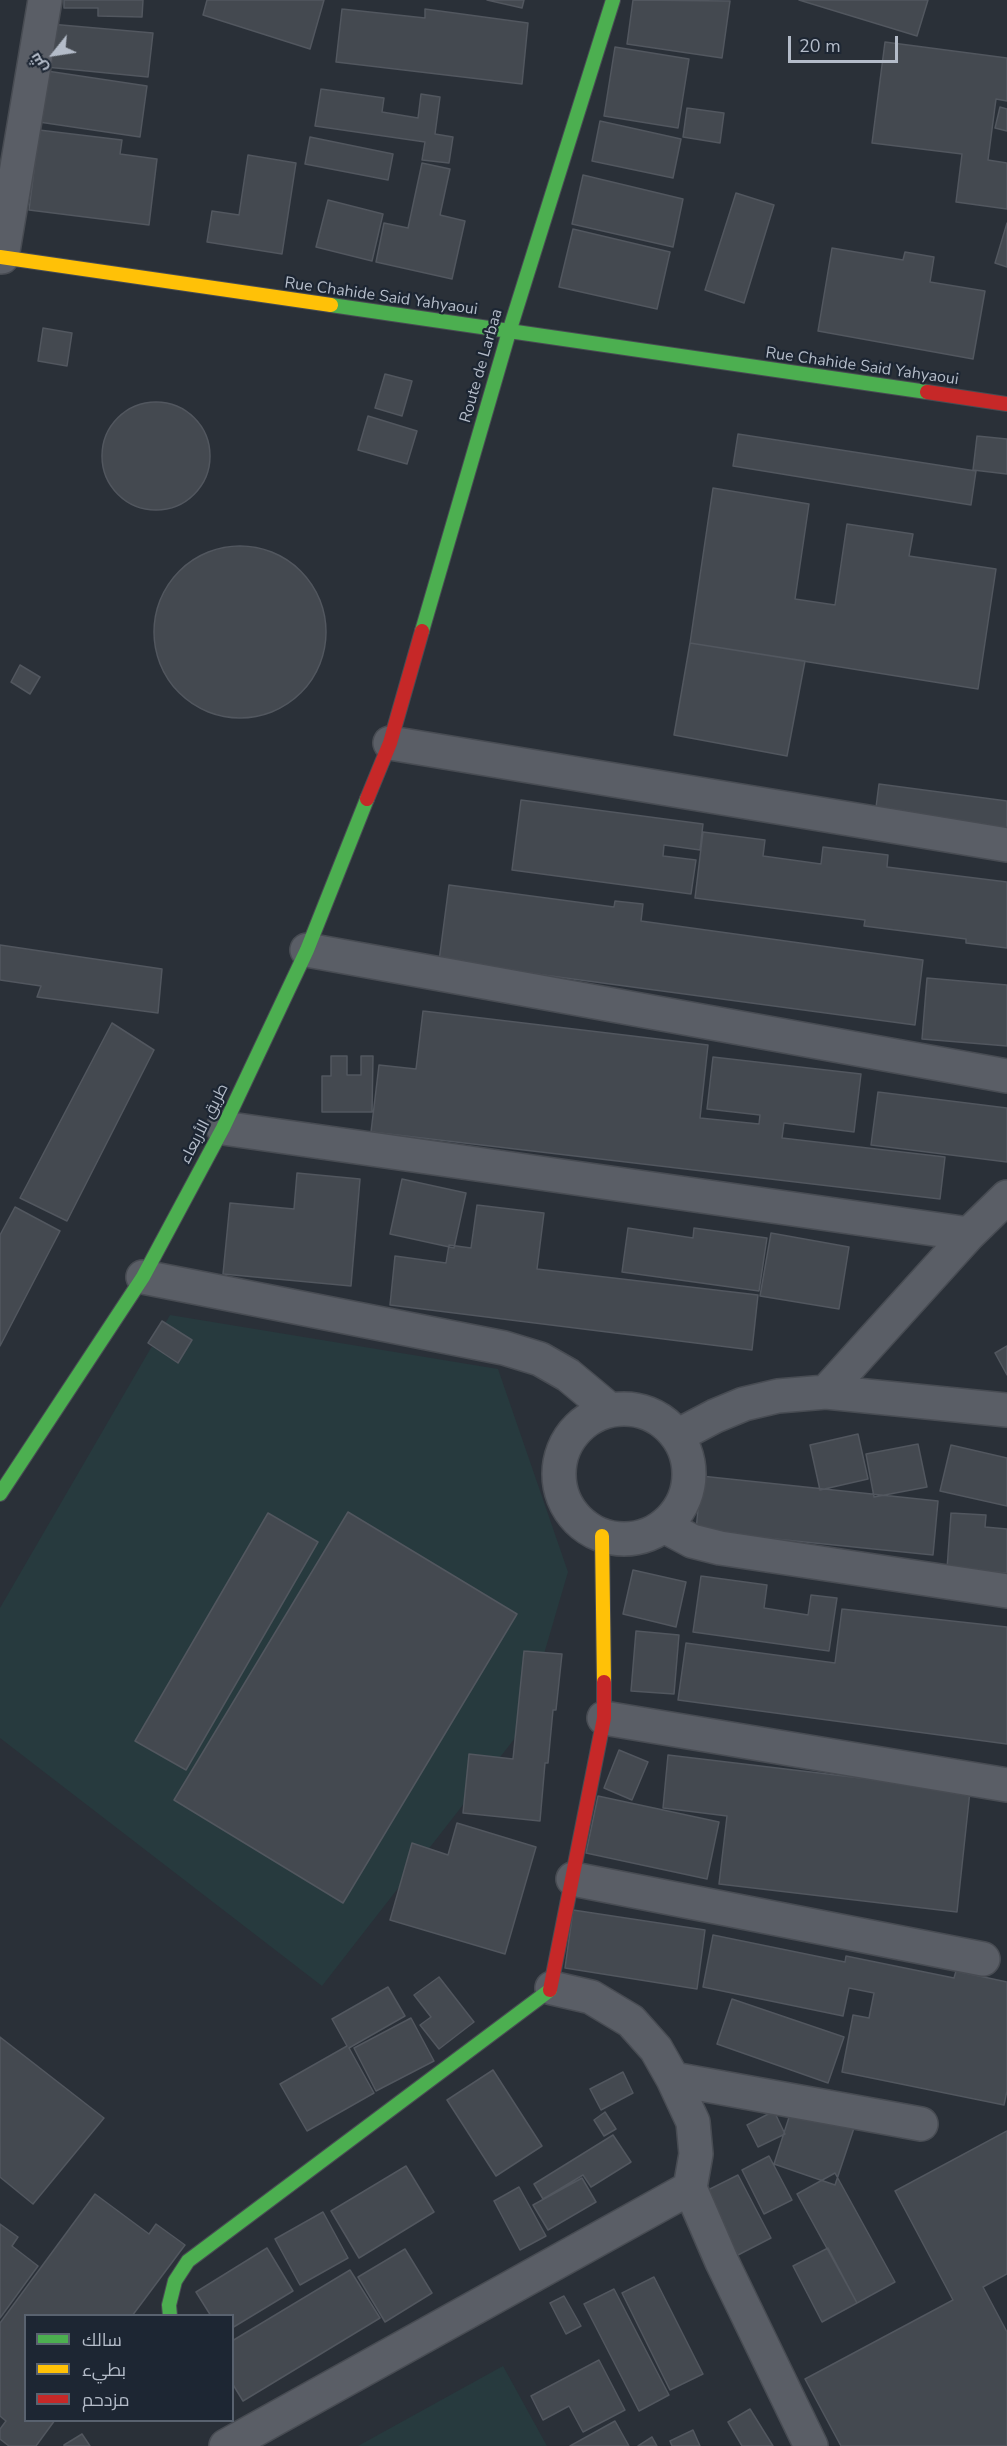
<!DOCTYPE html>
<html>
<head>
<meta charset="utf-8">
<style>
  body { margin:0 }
  #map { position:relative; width:1007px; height:2446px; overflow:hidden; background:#2a3038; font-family:"Nunito Sans",Cairo,sans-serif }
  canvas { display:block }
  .legend { position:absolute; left:24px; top:2314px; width:210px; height:108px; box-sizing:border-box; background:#1d2633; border:2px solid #59626f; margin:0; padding:8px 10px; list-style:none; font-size:18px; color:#b4bcc9 }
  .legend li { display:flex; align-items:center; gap:12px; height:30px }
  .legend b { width:30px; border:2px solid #59626f }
  .north { position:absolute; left:24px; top:24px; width:60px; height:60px; -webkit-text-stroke:4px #1d2633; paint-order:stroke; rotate:240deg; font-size:16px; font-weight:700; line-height:24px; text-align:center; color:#b4bcc9 }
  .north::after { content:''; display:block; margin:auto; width:21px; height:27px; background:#b4bcc9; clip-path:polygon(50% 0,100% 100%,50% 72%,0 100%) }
  .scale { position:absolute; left:788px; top:36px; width:110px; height:27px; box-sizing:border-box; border:3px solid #b4bcc9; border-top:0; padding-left:8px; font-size:18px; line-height:21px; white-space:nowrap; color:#b4bcc9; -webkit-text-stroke:4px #1d2633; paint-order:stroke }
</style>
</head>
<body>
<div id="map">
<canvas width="1007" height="2446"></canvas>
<ul class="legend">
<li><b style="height:8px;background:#4caf50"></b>سالك</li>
<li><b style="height:8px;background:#ffc107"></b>بطيء</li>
<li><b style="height:8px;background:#c62828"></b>مزدحم</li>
</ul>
<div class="north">ش</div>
<div class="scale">20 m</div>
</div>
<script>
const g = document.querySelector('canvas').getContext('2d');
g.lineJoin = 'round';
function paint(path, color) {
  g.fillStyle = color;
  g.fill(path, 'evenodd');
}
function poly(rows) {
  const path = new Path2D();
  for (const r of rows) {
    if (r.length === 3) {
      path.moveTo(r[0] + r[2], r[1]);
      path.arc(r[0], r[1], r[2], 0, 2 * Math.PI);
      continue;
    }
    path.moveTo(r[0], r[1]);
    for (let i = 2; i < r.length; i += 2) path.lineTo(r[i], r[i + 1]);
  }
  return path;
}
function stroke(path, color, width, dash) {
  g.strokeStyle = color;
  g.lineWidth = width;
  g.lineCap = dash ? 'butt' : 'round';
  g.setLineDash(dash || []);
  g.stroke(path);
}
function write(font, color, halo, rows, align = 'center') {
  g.font = font + ' "Nunito Sans",Cairo,sans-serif';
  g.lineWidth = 4.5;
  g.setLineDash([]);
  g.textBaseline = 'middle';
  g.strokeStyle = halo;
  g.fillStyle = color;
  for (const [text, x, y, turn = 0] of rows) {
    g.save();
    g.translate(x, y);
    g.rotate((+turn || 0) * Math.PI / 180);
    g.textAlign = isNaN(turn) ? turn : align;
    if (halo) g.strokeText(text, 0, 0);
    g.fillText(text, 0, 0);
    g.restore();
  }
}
paint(poly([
  [170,1315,498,1369,568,1572,522,1729,322,1986,0,1738,0,1608],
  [503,2366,547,2446,358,2446]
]), '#273a3e');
const building = poly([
  [64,0,143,0,142,17,98,16,98,8,64,8,64,0],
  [207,0,324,0,310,49,203,15,207,0],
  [487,0,524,0,522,8,487,0],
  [633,0,730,1,722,58,627,44,633,0],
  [799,0,928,0,917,36,799,0],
  [342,9,425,18,425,9,528,23,522,84,336,62,342,9],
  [50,24,153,33,148,77,46,67,50,24],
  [885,42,1007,58,1007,101,996,99,988,160,1007,163,1007,209,956,202,962,154,872,143,885,42],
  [615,47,689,59,678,128,604,116,615,47],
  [47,71,147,86,140,137,39,122,47,71],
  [321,89,384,98,382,112,418,118,421,94,440,97,435,134,453,137,449,163,422,160,425,142,315,126,321,89],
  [1000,107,1007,109,1007,131,995,128,1000,107],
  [687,108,724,113,720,143,683,137,687,108],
  [600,121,681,139,673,178,592,161,600,121],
  [39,130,122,140,120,154,157,159,149,225,29,210,39,130],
  [310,137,393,154,388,180,305,164,310,137],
  [248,155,296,163,282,254,207,242,212,211,239,215,248,155],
  [422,163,450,169,440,215,465,221,452,279,376,262,384,223,408,228,422,163],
  [583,175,683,199,673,247,572,224,583,175],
  [736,193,774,205,744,303,705,290,736,193],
  [328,200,383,214,372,261,316,247,328,200],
  [1007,223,1007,267,995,263,1007,223],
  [573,229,670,252,657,309,559,287,573,229],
  [832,248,903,260,905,252,934,257,930,282,985,291,973,359,818,331,832,248],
  [43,328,72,333,67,366,38,361,43,328],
  [385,374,412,381,402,416,375,408,385,374],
  [156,456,54],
  [368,416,417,431,407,464,358,450,368,416],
  [738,434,976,471,971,505,733,466,738,434],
  [977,436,1007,439,1007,474,973,470,977,436],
  [713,488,809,504,795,599,835,605,847,524,913,534,909,556,996,569,978,689,690,643,713,488],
  [240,632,86],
  [690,643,805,661,787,756,674,735,690,643],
  [20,665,40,677,30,694,11,682,20,665],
  [879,784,1007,801,1007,832,875,815,879,784],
  [521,800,703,824,700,850,664,845,663,856,696,860,691,894,512,870,521,800],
  [703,832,765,840,763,856,821,864,823,847,888,855,887,867,1007,882,1007,948,966,943,966,939,864,926,865,920,695,898,703,832],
  [449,885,614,907,615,901,643,904,641,921,923,960,915,1025,439,961,449,885],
  [0,945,162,969,158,1013,37,997,41,986,0,980,0,945],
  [927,978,1007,985,1007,1046,922,1039,927,978],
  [423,1011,708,1045,700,1118,759,1124,760,1115,707,1109,713,1057,861,1074,854,1132,784,1123,782,1138,945,1157,940,1199,371,1132,379,1065,416,1069,423,1011],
  [112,1023,154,1050,67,1221,20,1198,112,1023],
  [331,1056,347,1056,347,1075,361,1075,361,1056,373,1056,372,1112,322,1112,322,1076,331,1076,331,1056],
  [878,1092,1007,1108,1007,1162,871,1145,878,1092],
  [297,1173,360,1179,351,1286,223,1274,230,1203,294,1209,297,1173],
  [402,1179,466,1193,454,1248,390,1234,402,1179],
  [477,1205,544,1213,537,1269,758,1295,752,1350,390,1305,395,1256,446,1263,449,1245,471,1248,477,1205],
  [15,1207,60,1231,0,1346,0,1235,15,1207],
  [628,1228,693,1238,694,1228,767,1238,759,1291,622,1272,628,1228],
  [771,1233,849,1247,839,1309,760,1296,771,1233],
  [162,1321,192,1340,178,1363,148,1343,162,1321],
  [1007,1346,1007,1375,995,1353,1007,1346],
  [858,1434,868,1479,820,1490,810,1445,858,1434],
  [918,1444,927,1487,874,1497,866,1454,918,1444],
  [951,1445,1007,1458,1007,1506,940,1491,951,1445],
  [701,1476,938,1501,933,1555,696,1531,701,1476],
  [348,1512,517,1614,343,1903,174,1800,348,1512],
  [268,1513,318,1542,186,1770,135,1741,268,1513],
  [951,1513,986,1515,985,1527,1007,1529,1007,1573,947,1569,951,1513],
  [633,1570,686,1582,676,1627,623,1614,633,1570],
  [701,1576,767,1585,764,1608,808,1615,811,1595,837,1598,829,1651,693,1632,701,1576],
  [842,1609,1007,1627,1007,1744,678,1700,686,1643,835,1663,842,1609],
  [636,1631,679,1635,674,1694,631,1691,636,1631],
  [524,1651,562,1654,556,1710,553,1710,548,1763,545,1763,540,1821,463,1813,469,1754,513,1759,524,1651],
  [619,1750,648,1762,632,1800,604,1788,619,1750],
  [668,1755,970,1791,957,1912,719,1884,727,1816,663,1808,668,1755],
  [598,1796,719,1822,707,1879,586,1853,598,1796],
  [457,1823,536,1847,505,1954,390,1920,412,1843,448,1855,457,1823],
  [573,1910,705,1930,697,1989,565,1968,573,1910],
  [713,1935,845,1962,846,1956,954,1978,956,1971,1007,1982,1007,2091,1004,2105,842,2072,853,2015,869,2018,874,1993,849,1988,843,2016,703,1987,713,1935],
  [439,1977,474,2022,439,2049,420,2025,431,2017,414,1995,439,1977],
  [388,1987,405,2016,349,2048,374,2093,307,2131,280,2084,347,2046,332,2019,388,1987],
  [732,1999,844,2037,828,2083,717,2044,732,1999],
  [411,2018,434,2061,376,2091,354,2048,411,2018],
  [0,2037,104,2118,33,2204,0,2177,0,2037],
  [493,2070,542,2146,496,2176,447,2100,493,2070],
  [623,2072,633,2093,601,2110,590,2089,623,2072],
  [792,2108,854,2128,835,2185,774,2164,792,2108],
  [774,2111,785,2134,758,2147,747,2125,774,2111],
  [605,2112,616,2129,604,2136,594,2120,605,2112],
  [1007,2131,1007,2274,983,2287,1007,2332,1007,2446,841,2446,805,2379,953,2300,895,2191,1007,2131],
  [613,2135,631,2162,591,2187,583,2175,543,2199,534,2184,613,2135],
  [769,2156,792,2200,764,2214,742,2170,769,2156],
  [406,2166,434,2212,359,2258,331,2211,406,2166],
  [835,2173,895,2282,857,2303,797,2194,835,2173],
  [738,2175,771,2238,738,2255,704,2192,738,2175],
  [582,2178,596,2202,548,2230,533,2205,582,2178],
  [519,2187,546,2236,520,2250,494,2201,519,2187],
  [95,2194,149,2234,156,2224,185,2245,132,2316,26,2316,26,2420,55,2420,36,2446,9,2446,0,2439,0,2429,6,2421,0,2416,0,2323,95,2194],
  [323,2212,348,2258,300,2285,275,2239,323,2212],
  [0,2224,18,2237,12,2246,38,2266,0,2318,0,2224],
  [267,2248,293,2291,232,2328,232,2316,211,2316,196,2292,267,2248],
  [828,2248,857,2303,822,2322,793,2266,828,2248],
  [405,2249,432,2293,385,2322,358,2277,405,2249],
  [350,2270,380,2318,243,2401,232,2383,232,2341,350,2270],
  [654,2277,703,2374,670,2390,622,2293,654,2277],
  [614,2289,669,2395,639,2411,584,2304,614,2289],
  [564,2296,581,2326,566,2334,550,2303,564,2296],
  [599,2360,625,2410,583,2432,569,2406,543,2420,531,2396,599,2360],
  [750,2409,773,2446,742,2446,728,2422,750,2409],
  [615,2421,629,2446,570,2446,615,2421],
  [693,2430,700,2446,672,2446,670,2441,693,2430],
  [82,2434,90,2446,64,2446,64,2445,82,2434],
  [652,2437,657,2446,638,2446,652,2437]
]);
paint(building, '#444950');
stroke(building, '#52575f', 1.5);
const street = poly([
  [2,257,45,0],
  [390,743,1007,845],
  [307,950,1007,1076],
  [223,1128,969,1234],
  [143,1277,504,1348,540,1359,568,1375,610,1410],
  [826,1392,1007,1410],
  [624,1474,65],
  [677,1436,715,1416,744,1404,778,1396,826,1392,969,1234,1007,1197],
  [664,1526,692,1541,720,1548,1007,1591],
  [604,1718,1007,1785],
  [573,1879,983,1959],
  [552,1988,591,1997,631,2021,656,2049,673,2079,693,2122,696,2154,690,2188,722,2262,811,2446],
  [673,2079,921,2124],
  [226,2446,690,2188]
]);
const fast = poly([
  [331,305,927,392],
  [422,631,509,332,613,0],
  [0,1494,143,1277,223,1128,307,950,367,799],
  [170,2316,169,2305,175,2281,188,2261,550,1990]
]);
const slow = poly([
  [0,257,331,305],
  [602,1536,604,1682]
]);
const jam = poly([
  [927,392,1007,404],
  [367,799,390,743,422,631],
  [550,1990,604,1718,604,1682]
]);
stroke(street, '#484c53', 36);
stroke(fast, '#484c53', 16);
stroke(slow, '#484c53', 16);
stroke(jam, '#484c53', 16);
stroke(street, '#5a5e66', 33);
stroke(fast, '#4caf50', 14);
stroke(slow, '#ffc107', 14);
stroke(jam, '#c62828', 14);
write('16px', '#b4bcc9', '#1d2633', [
  ["Rue Chahide Said Yahyaoui",381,297,8],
  ["Route de Larbaa",482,366,-74],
  ["Rue Chahide Said Yahyaoui",862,367,8],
  ["طريق الأربعاء",205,1124,-63]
]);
</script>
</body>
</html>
